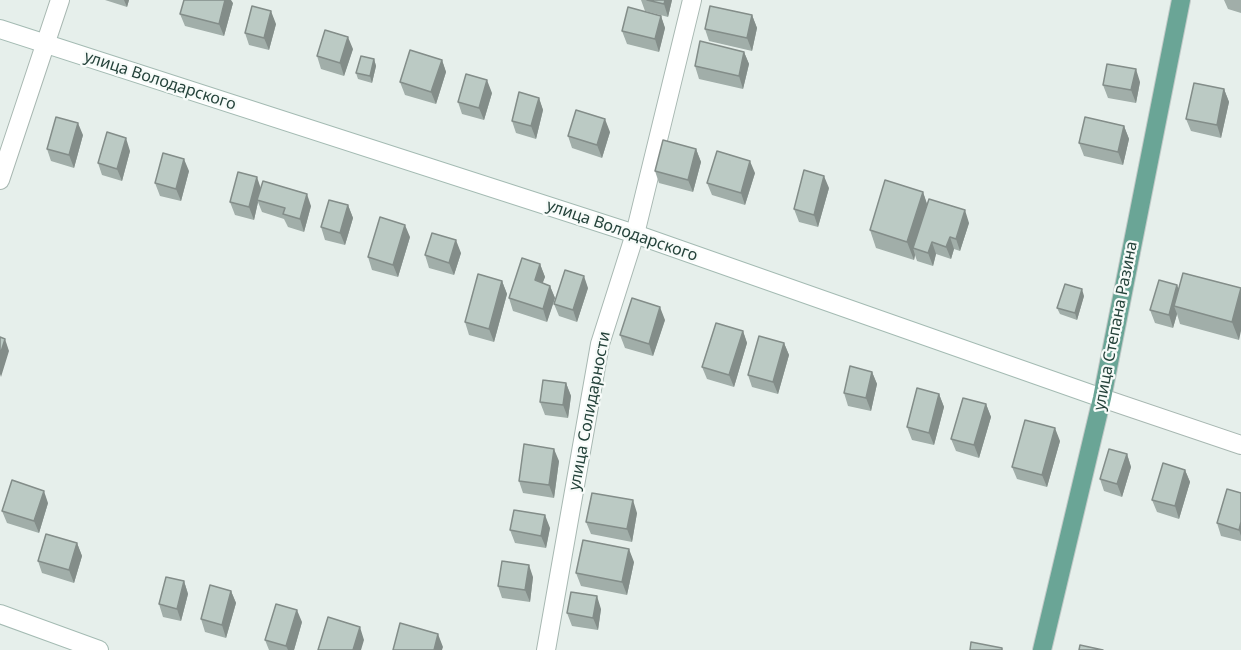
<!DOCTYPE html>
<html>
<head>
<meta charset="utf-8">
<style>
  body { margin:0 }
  canvas { display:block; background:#e6efeb }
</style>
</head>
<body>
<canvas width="1241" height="650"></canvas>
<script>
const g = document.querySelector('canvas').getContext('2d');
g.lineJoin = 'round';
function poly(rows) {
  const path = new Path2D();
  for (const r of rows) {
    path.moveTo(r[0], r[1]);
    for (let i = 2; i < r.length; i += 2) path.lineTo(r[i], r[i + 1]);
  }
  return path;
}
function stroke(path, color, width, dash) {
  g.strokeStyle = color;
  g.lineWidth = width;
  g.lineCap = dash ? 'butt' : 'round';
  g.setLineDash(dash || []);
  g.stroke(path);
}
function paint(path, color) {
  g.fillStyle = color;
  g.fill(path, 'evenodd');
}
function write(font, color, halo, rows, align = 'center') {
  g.font = font + ' "Noto Sans",sans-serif';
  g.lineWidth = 4.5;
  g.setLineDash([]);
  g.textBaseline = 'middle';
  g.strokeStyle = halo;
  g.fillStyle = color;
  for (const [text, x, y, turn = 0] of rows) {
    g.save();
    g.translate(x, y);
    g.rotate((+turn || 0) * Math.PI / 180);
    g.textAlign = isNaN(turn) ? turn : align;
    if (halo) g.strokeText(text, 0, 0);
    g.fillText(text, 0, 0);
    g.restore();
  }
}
const minor = poly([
  [0,180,60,0],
  [1102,398,1241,445],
  [546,650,600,344,635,234,692,0]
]);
const secondary = poly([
  [0,29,635,234,1102,398],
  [0,614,99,650]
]);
const primary = poly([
  [1042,650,1102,398,1181,0]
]);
stroke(minor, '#a8b8b2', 20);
stroke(secondary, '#a4bbb3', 20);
stroke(primary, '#c2cac8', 20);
stroke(minor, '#fff', 18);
stroke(secondary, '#fff', 18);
stroke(primary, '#6aa596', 18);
paint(poly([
  [105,0,129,0,127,7],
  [641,0,672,0,668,17,645,11],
  [1224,0,1241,0,1241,13,1228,9],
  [233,3,224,36,185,26,180,14],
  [752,15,757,28,752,51,709,41,705,29],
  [661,16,665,28,659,52,627,44,622,31],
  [276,24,269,50,249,45,245,33],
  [353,49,344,76,321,69,317,56],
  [744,52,749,64,743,89,699,79,695,66],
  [374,59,376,66,372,83,358,79,356,73],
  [442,60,446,72,436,104,405,95,400,82],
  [1140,82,1136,103,1108,98,1103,85],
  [1224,89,1229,102,1221,138,1191,131,1186,119],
  [492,93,484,120,462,114,458,102],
  [539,98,543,110,536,139,516,133,512,121],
  [1124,126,1129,139,1123,165,1084,156,1079,143],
  [610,132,602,158,572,148,568,136],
  [83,135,74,168,51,161,47,149],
  [696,149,701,162,693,192,659,183,655,171],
  [130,151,122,181,102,175,98,163],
  [189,171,181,201,160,196,155,183],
  [755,173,745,205,712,195,707,183],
  [261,188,311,206,304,232,288,227,284,219,262,212,258,202,254,220,235,215,230,202],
  [829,188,818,227,799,222,794,209],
  [923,192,927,204,969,223,960,251,954,249,951,259,936,254,933,266,917,261,915,255,914,260,876,248,870,230],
  [348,205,353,218,345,245,325,240,321,227],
  [410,237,398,277,372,270,368,257],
  [461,253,454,275,429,268,425,255],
  [540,264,545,277,542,283,550,286,555,298,547,322,513,311,509,298],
  [502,281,507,294,494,342,469,335,465,322],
  [588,288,577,322,559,316,554,304],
  [1241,288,1239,340,1180,324,1177,314,1173,328,1155,323,1150,310,1179,289],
  [1084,296,1077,320,1060,314,1057,308],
  [665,320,653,356,625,348,620,335],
  [743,331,747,343,734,387,707,379,702,367],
  [784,343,789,355,778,394,752,387,748,375],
  [872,372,877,384,871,411,848,406,844,393],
  [566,383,571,396,568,418,545,415,540,402],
  [939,394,944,407,934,445,912,440,907,427],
  [986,404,991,417,979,458,956,451,951,439],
  [1060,441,1047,487,1017,479,1012,467],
  [1127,454,1131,467,1122,497,1104,491,1100,479],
  [559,461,554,498,523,493,519,481],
  [1185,470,1190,482,1179,519,1157,512,1152,500],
  [1241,493,1241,541,1221,536,1217,523],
  [48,503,39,533,7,523,2,511],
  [637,513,632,542,591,534,586,522],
  [550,528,546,548,515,543,510,530],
  [77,543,82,556,74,583,42,573,38,561],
  [634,562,627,595,581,586,576,573],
  [533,577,530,602,502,598,498,586],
  [184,581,188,594,181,621,163,617,159,604],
  [231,591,236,603,226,638,205,632,201,619],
  [601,609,598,630,572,626,567,613],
  [302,622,294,650,269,650,265,640]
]), '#a1aea9');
paint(poly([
  [124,0,129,0,127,7],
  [225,0,231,0,233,3,224,36,219,24],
  [665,0,672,0,668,17,664,4],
  [271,11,276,24,269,50,264,38],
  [752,15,757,28,752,51,747,38],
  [661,16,665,28,659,52,655,39],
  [348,37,353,49,344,76,340,63],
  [744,52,749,64,743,89,739,76],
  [374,59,376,66,372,83,370,76],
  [442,60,446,72,436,104,431,92],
  [1136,69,1140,82,1136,103,1131,90],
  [487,80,492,93,484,120,479,108],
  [1224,89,1229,102,1221,138,1217,125],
  [539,98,543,110,536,139,531,126],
  [605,119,610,132,602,158,597,145],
  [78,123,83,135,74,168,69,155],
  [1124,126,1129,139,1123,165,1118,152],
  [126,138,130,151,122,181,117,169],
  [696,149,701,162,693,192,688,180],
  [184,159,189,171,181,201,176,189],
  [750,161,755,173,745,205,741,193],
  [824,176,829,188,818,227,814,215],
  [257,177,261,189,257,200,258,202,254,220,249,207],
  [923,192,929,210,913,248,915,255,914,260,907,242],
  [307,194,311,206,304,232,300,219],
  [348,205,353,218,345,245,340,233],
  [965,210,969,223,960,251,956,239],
  [405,225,410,237,398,277,393,265],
  [950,237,954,249,951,259,946,247],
  [456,240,461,253,454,275,449,263],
  [932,242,936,254,933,266,928,253],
  [540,264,545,277,539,293,535,280],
  [584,276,588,288,577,322,573,310],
  [502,281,507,294,494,342,489,329],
  [1177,285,1182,297,1174,306,1177,314,1173,328,1169,315],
  [550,286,555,298,547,322,543,309],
  [1082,289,1084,296,1077,320,1075,313],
  [1241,289,1241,331,1239,340,1232,322],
  [660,307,665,320,653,356,649,344],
  [743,331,747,343,734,387,729,375],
  [5,339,9,351,1,377,0,374,0,355],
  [784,343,789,355,778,394,773,382],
  [872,372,877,384,871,411,866,398],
  [566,383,571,396,568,418,563,405],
  [939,394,944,407,934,445,929,433],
  [986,404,991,417,979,458,974,445],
  [1055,428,1060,441,1047,487,1042,475],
  [554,449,559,461,554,498,549,485],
  [1127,454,1131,467,1122,497,1117,484],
  [1185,470,1190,482,1179,519,1175,506],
  [44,491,48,503,39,533,34,521],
  [633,500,637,513,632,542,627,529],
  [545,515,550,528,546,548,541,536],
  [1241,522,1241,536,1239,530],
  [77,543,82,556,74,583,69,570],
  [629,549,634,562,627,595,622,582],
  [529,565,533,577,530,602,525,590],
  [184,581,188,594,181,621,177,609],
  [231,591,236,603,226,638,222,625],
  [597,596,601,609,598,630,593,618],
  [297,610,302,622,294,650,288,650,286,646],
  [360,627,364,640,361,650,353,650],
  [438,634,443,647,442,650,434,650]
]), '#838d89');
const building = poly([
  [184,0,225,0,219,24,180,14,184,0],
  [647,0,665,0,664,4,647,0],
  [252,6,271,11,264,38,245,33,252,6],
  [710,6,752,15,747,38,705,29,710,6],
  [628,7,661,16,655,39,622,31,628,7],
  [325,30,348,37,340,63,317,56,325,30],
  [700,41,744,52,739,76,695,66,700,41],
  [410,50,442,60,431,92,400,82,410,50],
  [361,56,374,59,370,76,356,73,361,56],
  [1107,64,1136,69,1131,90,1103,85,1107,64],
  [466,74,487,80,479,108,458,102,466,74],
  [1194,83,1224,89,1217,125,1186,119,1194,83],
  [519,92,539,98,531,126,512,121,519,92],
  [576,110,605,119,597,145,568,136,576,110],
  [56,117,78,123,69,155,47,149,56,117],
  [1085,117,1124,126,1118,152,1079,143,1085,117],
  [107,132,126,138,117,169,98,163,107,132],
  [663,140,696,149,688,180,655,171,663,140],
  [717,151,750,161,741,193,707,183,717,151],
  [163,153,184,159,176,189,155,183,163,153],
  [804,170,824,176,814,215,794,209,804,170],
  [238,172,257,177,249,207,230,202,238,172],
  [885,180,923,192,907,242,870,230,885,180],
  [263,181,307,194,300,219,283,214,285,208,257,200,263,181],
  [929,199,965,210,956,239,950,237,946,247,932,242,928,253,913,248,929,199],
  [329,200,348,205,340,233,321,227,329,200],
  [380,217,405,225,393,265,368,257,380,217],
  [432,233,456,240,449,263,425,255,432,233],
  [522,258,540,264,535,280,550,286,543,309,509,298,522,258],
  [565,270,584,276,573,310,554,304,565,270],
  [1183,273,1241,288,1232,322,1174,306,1183,273],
  [478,274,502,281,489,329,465,322,478,274],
  [1159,280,1177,285,1169,315,1150,310,1159,280],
  [1065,284,1082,289,1075,313,1057,308,1065,284],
  [632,298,660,307,649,344,620,335,632,298],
  [716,323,743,331,729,375,702,367,716,323],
  [759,336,784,343,773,382,748,375,759,336],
  [0,337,5,339,0,355,0,337],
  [850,366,872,372,866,398,844,393,850,366],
  [543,380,566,383,563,405,540,402,543,380],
  [917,388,939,394,929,433,907,427,917,388],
  [963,398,986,404,974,445,951,439,963,398],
  [1025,420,1055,428,1042,475,1012,467,1025,420],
  [524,444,554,449,549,485,519,481,524,444],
  [1109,449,1127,454,1117,484,1100,479,1109,449],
  [1163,463,1185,470,1175,506,1152,500,1163,463],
  [12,480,44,491,34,521,2,511,12,480],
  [1227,489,1241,493,1241,522,1239,530,1217,523,1227,489],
  [592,493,633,500,627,529,586,522,592,493],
  [514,510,545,515,541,536,510,530,514,510],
  [46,534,77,543,69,570,38,561,46,534],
  [583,540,629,549,622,582,576,573,583,540],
  [502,561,529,565,525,590,498,586,502,561],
  [166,577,184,581,177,609,159,604,166,577],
  [210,585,231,591,222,625,201,619,210,585],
  [571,592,597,596,593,618,567,613,571,592],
  [276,604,297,610,286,646,265,640,276,604],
  [328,617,360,627,353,650,318,650,328,617],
  [400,623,438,634,434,650,393,650,400,623],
  [971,642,1002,648,1002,650,970,650,971,642],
  [1080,645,1103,650,1079,650,1080,645]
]);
paint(building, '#bbcac4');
stroke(building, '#838d89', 1.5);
write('16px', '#24423a', '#f7fbf9', [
  ["улица Володарского",160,81,18],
  ["улица Володарского",622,231,19],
  ["улица Степана Разина",1116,326,-79],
  ["улица Солидарности",590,411,-79]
]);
</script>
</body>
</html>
